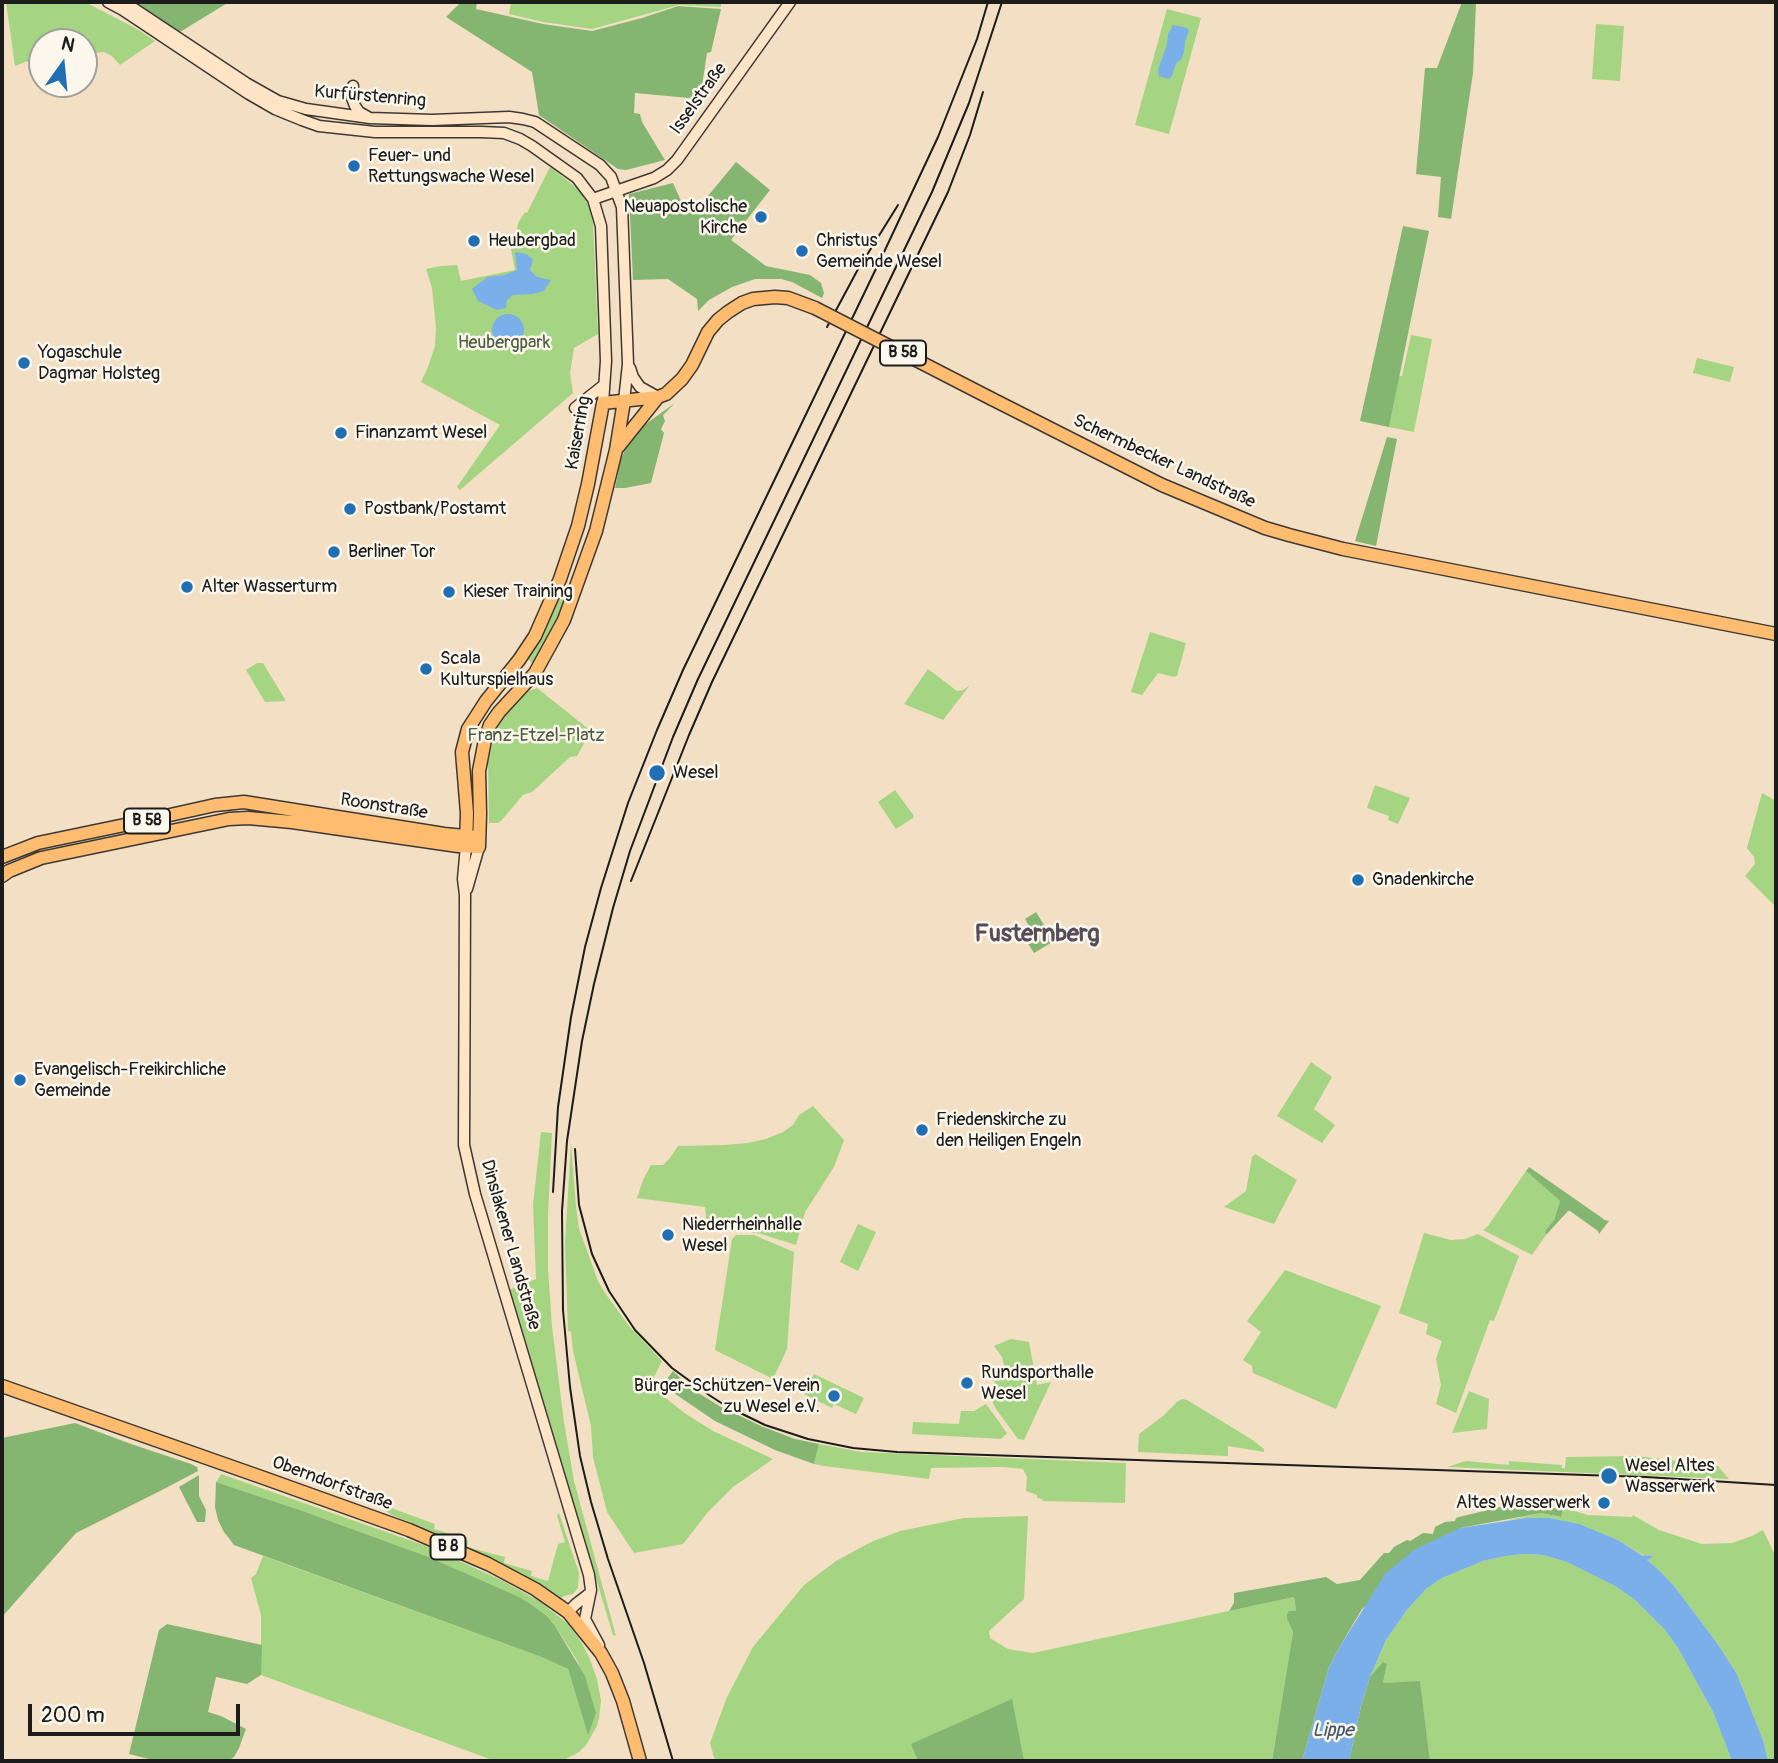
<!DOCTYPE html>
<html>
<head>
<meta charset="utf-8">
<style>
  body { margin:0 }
  #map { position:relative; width:1778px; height:1763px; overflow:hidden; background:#f3dfc3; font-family:Pangolin,sans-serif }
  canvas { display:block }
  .frame { position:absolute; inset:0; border:4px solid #1c1c1c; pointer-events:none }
  .north { position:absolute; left:28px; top:28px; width:70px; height:70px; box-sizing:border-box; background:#fbf7ec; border:2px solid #a29f99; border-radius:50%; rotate:15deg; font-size:19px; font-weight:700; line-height:28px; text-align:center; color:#1c1c1c }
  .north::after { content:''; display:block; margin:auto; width:24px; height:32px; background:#1f6fb2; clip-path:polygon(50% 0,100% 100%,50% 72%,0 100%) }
  .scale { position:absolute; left:28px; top:1704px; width:212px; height:32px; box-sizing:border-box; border:4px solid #1c1c1c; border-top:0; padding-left:9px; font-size:21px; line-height:24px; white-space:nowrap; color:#1c1c1c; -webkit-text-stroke:5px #fbf7ec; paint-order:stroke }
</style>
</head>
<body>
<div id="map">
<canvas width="1778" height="1763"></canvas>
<div class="frame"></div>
<div class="north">N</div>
<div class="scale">200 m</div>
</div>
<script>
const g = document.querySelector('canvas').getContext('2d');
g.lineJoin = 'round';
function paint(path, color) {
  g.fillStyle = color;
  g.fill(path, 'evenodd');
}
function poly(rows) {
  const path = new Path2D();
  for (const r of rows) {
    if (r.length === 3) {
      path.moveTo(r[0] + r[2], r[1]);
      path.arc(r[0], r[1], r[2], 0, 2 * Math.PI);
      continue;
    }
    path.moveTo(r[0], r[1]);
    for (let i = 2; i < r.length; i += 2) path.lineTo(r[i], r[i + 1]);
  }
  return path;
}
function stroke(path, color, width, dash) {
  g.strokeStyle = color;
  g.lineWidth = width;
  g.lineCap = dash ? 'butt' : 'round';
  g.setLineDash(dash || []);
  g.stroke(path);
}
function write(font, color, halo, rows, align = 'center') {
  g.font = font + ' Pangolin,sans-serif';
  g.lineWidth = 5;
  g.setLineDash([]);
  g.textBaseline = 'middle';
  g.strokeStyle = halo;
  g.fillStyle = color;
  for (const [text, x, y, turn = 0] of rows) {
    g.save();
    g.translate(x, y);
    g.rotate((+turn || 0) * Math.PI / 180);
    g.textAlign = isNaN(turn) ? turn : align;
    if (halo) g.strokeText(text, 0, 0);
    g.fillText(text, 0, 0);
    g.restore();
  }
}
paint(poly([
  [6,2,85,2,137,29,155,41,120,65,112,56,104,52,84,54,84,42,42,42,42,58,25,62,15,66],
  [511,2,721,2,721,7,679,5,592,29,543,22,509,14],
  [1167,9,1201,18,1169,134,1135,125],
  [1596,24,1624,26,1620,81,1592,79],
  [550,167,581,191,590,209,593,222,598,334,574,348,570,373,573,393,460,490,457,487,500,425,421,382,428,367,435,346,436,328,432,288,426,269,440,266,457,265,461,281,515,270,511,249,518,247,516,236,518,223,525,212,527,213],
  [1411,335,1432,339,1414,432,1389,427,1399,376,1402,376],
  [1697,358,1734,367,1730,382,1693,373],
  [564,587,571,591,535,666,529,660,529,655,561,588],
  [1150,632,1186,643,1177,676,1174,677,1158,673,1142,695,1131,692],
  [257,663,263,663,286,701,265,702,246,670],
  [928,669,957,691,963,690,970,685,943,720,904,704],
  [537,688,591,731,577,756,570,757,532,792,523,795,501,821,498,823,489,823,488,762,496,730,500,721,526,692],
  [1375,785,1410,798,1398,824,1388,820,1389,816,1367,808],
  [895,790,914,816,913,818,896,829,878,802],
  [1762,793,1776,801,1776,907,1745,876,1755,864,1754,857,1747,848],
  [1311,1062,1332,1077,1314,1109,1335,1125,1322,1143,1277,1116],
  [813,1106,844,1140,834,1167,805,1212,796,1245,761,1234,707,1225,705,1207,637,1198,643,1180,651,1165,663,1165,670,1158,678,1146,724,1145,748,1143,766,1139,783,1132,793,1125,799,1115],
  [541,1132,552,1133,548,1214,548,1269,552,1326,564,1422,574,1481,616,1636,613,1635,509,1290,536,1279,533,1205],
  [571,1143,576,1206,579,1229,585,1245,598,1281,605,1293,629,1326,662,1361,654,1377,655,1390,686,1414,713,1431,773,1459,733,1487,708,1512,683,1544,634,1553,607,1512,593,1457,591,1426,573,1351,571,1332,568,1331,565,1243],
  [1255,1154,1297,1180,1274,1224,1224,1207,1246,1191,1252,1157],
  [1526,1171,1560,1201,1554,1220,1545,1231,1546,1235,1532,1255,1483,1230,1488,1226],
  [858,1224,876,1232,858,1271,840,1262],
  [1424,1233,1451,1240,1465,1239,1478,1234,1519,1256,1494,1321,1490,1320,1456,1413,1436,1404,1441,1385,1436,1359,1442,1341,1426,1334,1428,1324,1399,1313],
  [736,1235,754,1235,794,1252,787,1349,773,1379,715,1350,732,1239],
  [1285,1270,1381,1306,1336,1409,1253,1373,1252,1366,1243,1360,1261,1332,1247,1321],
  [1011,1339,1029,1342,1037,1385,1051,1382,1024,1440,1018,1439,996,1409,991,1399,995,1386,994,1373,1005,1369,1002,1357,994,1346],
  [814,1374,864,1398,856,1414,834,1404,832,1408,804,1394],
  [1469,1391,1489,1399,1487,1429,1452,1433],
  [1182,1399,1187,1400,1251,1439,1264,1449,1264,1452,1228,1446,1228,1456,1138,1452,1139,1434,1163,1416,1177,1402],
  [986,1404,1007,1433,1001,1439,912,1434,913,1422,959,1424,961,1411,974,1411],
  [819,1444,861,1452,1126,1463,1125,1503,1043,1501,1042,1499,1037,1498,1037,1495,1026,1491,1027,1477,1023,1469,1003,1467,931,1468,929,1479,824,1466,814,1464],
  [1637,1456,1718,1466,1729,1479,1447,1467,1466,1461,1509,1465,1509,1461,1562,1465,1562,1468,1565,1468,1566,1457],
  [221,1474,429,1547,503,1581,539,1601,567,1623,580,1640,589,1657,597,1679,601,1701,599,1718,597,1726,586,1745,579,1752,562,1761,495,1761,261,1675,261,1615,251,1578,256,1574,263,1556,539,1656,568,1669,588,1734,578,1662,555,1626,547,1616,532,1605,426,1556,300,1510,216,1482],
  [383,1505,435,1524,434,1529,451,1534,451,1536,468,1541,467,1547,505,1557,504,1563,532,1571,531,1576,548,1581,558,1544,565,1542,557,1516,559,1513,579,1573,578,1588,573,1594,564,1596,560,1599,544,1588,441,1540,436,1533,392,1515,387,1512],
  [1564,1508,1588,1515,1632,1517,1633,1515,1659,1530,1702,1544,1732,1543,1752,1536,1763,1530,1776,1557,1776,1761,1768,1761,1763,1740,1737,1674,1717,1643,1675,1587,1660,1571,1647,1560,1652,1556,1651,1555,1644,1556,1618,1540,1578,1524,1550,1518,1526,1518,1508,1520,1541,1513,1560,1517],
  [1028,1516,1024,1599,989,1631,990,1638,1008,1649,1033,1653,1294,1597,1296,1611,1287,1619,1293,1632,1272,1761,715,1761,710,1743,727,1697,753,1647,804,1585,836,1561,871,1542,900,1531,964,1518],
  [1524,1554,1543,1555,1567,1562,1615,1586,1635,1600,1665,1630,1678,1648,1713,1712,1732,1761,1430,1761,1420,1682,1383,1683,1387,1664,1370,1677,1386,1640,1407,1610,1426,1589,1442,1578,1483,1561,1506,1556]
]), '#a5d583');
paint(poly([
  [130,2,229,2,180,32],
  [461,2,477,2,476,9,543,24,592,31,642,18,678,6,721,9,711,52,707,53,700,99,635,93,634,113,640,114,642,122,665,160,626,170,618,169,539,115,532,72,446,17],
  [1462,2,1476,2,1473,73,1451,219,1438,217,1441,177,1416,174,1425,68,1437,68],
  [736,162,770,190,731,240,766,266,810,275,821,283,824,293,822,298,792,282,781,279,755,279,732,287,709,300,698,311,697,299,668,279,633,280,629,194,673,183,682,203,693,214],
  [1403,226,1429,231,1389,427,1360,421],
  [675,403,663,415,665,421,661,429,664,433,651,483,625,488,615,488,621,459,629,441,647,423],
  [1387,437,1397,439,1376,546,1355,541],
  [1036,912,1054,941,1034,953,1022,934,1029,926,1025,919],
  [1529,1167,1605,1220,1609,1221,1599,1234,1598,1231,1570,1211,1568,1211,1546,1235,1545,1231,1554,1220,1560,1201,1526,1171],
  [673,1371,692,1389,721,1407,761,1426,795,1439,819,1444,814,1464,775,1450,715,1421,665,1387,667,1379],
  [75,1423,131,1444,191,1464,197,1467,198,1471,162,1490,76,1533,2,1617,2,1438],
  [199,1475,199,1496,206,1510,205,1522,197,1522,179,1487],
  [216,1482,300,1510,426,1556,519,1597,532,1605,547,1616,555,1626,585,1676,596,1713,588,1735,568,1669,539,1656,234,1545,224,1532,218,1520,215,1507],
  [1509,1504,1563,1509,1561,1517,1541,1513,1460,1528,1362,1609,1339,1648,1329,1667,1302,1761,1272,1761,1293,1632,1287,1619,1287,1614,1289,1611,1296,1611,1294,1597,1229,1611,1234,1603,1234,1593,1326,1577,1337,1584,1360,1580,1384,1553,1389,1553,1394,1547,1407,1540,1410,1541,1423,1533,1433,1534,1435,1527,1445,1522,1455,1521,1456,1518,1459,1517,1509,1505],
  [167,1624,262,1645,261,1675,247,1684,216,1677,208,1712,221,1716,246,1729,239,1748,234,1757,228,1761,157,1761,129,1754,159,1630],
  [1383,1662,1387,1664,1383,1683,1420,1681,1430,1761,1349,1761,1361,1706,1370,1677],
  [1012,1699,1024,1761,918,1761,911,1744]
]), '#84b671');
paint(poly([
  [1173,25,1187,28,1189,31,1185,42,1184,52,1181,60,1176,63,1172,76,1169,79,1159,76,1158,70,1167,44,1168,34],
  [515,252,526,254,533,259,530,270,537,277,551,280,544,291,533,294,513,295,507,300,506,308,497,310,478,301,472,289,487,277,504,275,517,270],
  [508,330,16],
  [1526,1518,1550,1518,1579,1524,1618,1540,1643,1556,1650,1555,1653,1557,1647,1560,1660,1571,1675,1587,1717,1643,1737,1674,1763,1740,1768,1761,1732,1761,1713,1712,1678,1648,1665,1630,1635,1600,1615,1586,1567,1562,1543,1555,1524,1554,1506,1556,1483,1561,1442,1578,1426,1589,1407,1610,1386,1640,1370,1677,1361,1706,1349,1761,1302,1761,1329,1667,1339,1648,1385,1574,1414,1550,1460,1528]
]), '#7bafe9');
const secondary = poly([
  [108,2,123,10,249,94,275,109,302,120,319,126,375,132,481,132,504,133,520,139,532,146,577,178,593,199,601,226,606,361,603,403],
  [124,2,246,83,278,101,306,109,370,118,432,120,509,117,523,119,535,122,600,165,611,177,622,207,628,364,624,401],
  [353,86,352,98,355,106,359,112,368,117],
  [593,199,654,178,667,170,677,160,790,2],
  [630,368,633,377,640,387,658,397],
  [575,408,604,385],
  [466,846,463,879,465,895,464,1145,475,1194,589,1575,591,1590,585,1619,599,1645],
  [467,889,479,847],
  [568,1612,576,1604,589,1594]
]);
const primary = poly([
  [992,399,1162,485,1265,528,1289,535,1343,549,1776,634],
  [618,447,658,397],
  [466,846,467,813,462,752,468,729,486,701,519,660,535,636,560,579,578,526,588,484,603,403,658,397,666,394,682,379,692,365,708,332,718,320,728,312,742,303,753,299,775,297,788,298,815,308],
  [2,857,38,843,134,823,215,805,244,802,444,834,475,837],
  [2,876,9,871,41,858,229,819,248,818,292,822,458,846,479,847,480,814,479,771,485,740,490,725,499,712,535,673,564,620,596,531,616,450,624,401],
  [2,1386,261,1477,409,1530,488,1564,535,1589,568,1612,601,1653,612,1673,623,1701,640,1761]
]);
stroke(secondary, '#3c3935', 13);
stroke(primary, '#3c3935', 15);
stroke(secondary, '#ffe4c6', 10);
stroke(primary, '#febc70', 12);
stroke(poly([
  [827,327,857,271,898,205],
  [631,881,689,735,712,682,948,192,970,135,983,92],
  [575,1149,579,1205,592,1254,609,1291,635,1330,672,1368,709,1395,726,1406,765,1425,808,1439,853,1448,897,1452,1646,1477,1776,1485],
  [553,1192,558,1107,571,1017,585,947,601,888,628,803,657,730,683,670,885,250,938,137,977,39,988,2],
  [673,1761,644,1663,608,1559,591,1502,580,1456,570,1387,563,1310,562,1211,567,1141,582,1041,594,984,613,908,630,851,673,737,698,679,932,192,969,103,1002,2]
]), '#1c1c1c', 2);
const primaryBridge = poly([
  [815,308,992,399]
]);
stroke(primaryBridge, '#3c3935', 15, []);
stroke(primaryBridge, '#febc70', 12);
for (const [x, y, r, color] of [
  [354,166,7,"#1f6fb2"],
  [761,217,7,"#1f6fb2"],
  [474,241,7,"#1f6fb2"],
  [802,251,7,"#1f6fb2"],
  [24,363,7,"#1f6fb2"],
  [341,433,7,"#1f6fb2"],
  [350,509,7,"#1f6fb2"],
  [334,552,7,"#1f6fb2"],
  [187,587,7,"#1f6fb2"],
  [449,592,7,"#1f6fb2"],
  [426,669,7,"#1f6fb2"],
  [657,773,9,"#1f6fb2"],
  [1358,880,7,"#1f6fb2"],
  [20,1080,7,"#1f6fb2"],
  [922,1130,7,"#1f6fb2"],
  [668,1235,7,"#1f6fb2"],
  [967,1383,7,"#1f6fb2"],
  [834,1396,7,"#1f6fb2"],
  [1609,1476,9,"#1f6fb2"],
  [1604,1503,7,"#1f6fb2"]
]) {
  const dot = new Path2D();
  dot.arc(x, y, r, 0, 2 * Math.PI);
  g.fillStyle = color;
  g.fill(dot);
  stroke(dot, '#fbf7ec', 2.5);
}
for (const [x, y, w] of [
  [903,353,46],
  [147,821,46],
  [448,1547,35]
]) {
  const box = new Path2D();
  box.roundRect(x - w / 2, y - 12.5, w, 25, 5);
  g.fillStyle = '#fbf7ec';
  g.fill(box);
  stroke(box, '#1c1c1c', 2);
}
write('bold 16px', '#1c1c1c', null, [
  ["B 58",903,353],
  ["B 58",147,821],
  ["B 8",448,1547]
]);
write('18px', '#1c1c1c', '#fbf7ec', [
  ["Kurfürstenring",370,97,5],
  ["Isselstraße",699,99,-54],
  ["Kaiserring",579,433,-80],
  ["Schermbecker Landstraße",1164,462,25],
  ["Roonstraße",384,807,9],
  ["Dinslakener Landstraße",510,1245,74],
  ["Oberndorfstraße",332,1484,20]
]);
write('18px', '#1c1c1c', '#fbf7ec', [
  ["Feuer- und",368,156],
  ["Rettungswache Wesel",368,177],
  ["Neuapostolische",747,207,"right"],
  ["Kirche",747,228,"right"],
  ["Heubergbad",488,241],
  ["Christus",816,241],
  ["Gemeinde Wesel",816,262],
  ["Yogaschule",38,353],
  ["Dagmar Holsteg",38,374],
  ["Finanzamt Wesel",355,433],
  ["Postbank/Postamt",364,509],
  ["Berliner Tor",348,552],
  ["Alter Wasserturm",201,587],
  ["Kieser Training",463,592],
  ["Scala",440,659],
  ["Kulturspielhaus",440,680],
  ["Wesel",673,773],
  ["Gnadenkirche",1372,880],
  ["Evangelisch-Freikirchliche",34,1070],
  ["Gemeinde",34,1091],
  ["Friedenskirche zu",936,1120],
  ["den Heiligen Engeln",936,1141],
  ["Niederrheinhalle",682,1225],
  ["Wesel",682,1246],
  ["Rundsporthalle",981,1373],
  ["Wesel",981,1394],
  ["Bürger-Schützen-Verein",820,1386,"right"],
  ["zu Wesel e.V.",820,1407,"right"],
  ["Wesel Altes",1625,1466],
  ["Wasserwerk",1625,1487],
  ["Altes Wasserwerk",1590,1503,"right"]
], 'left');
write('18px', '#4c5d40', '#fbf7ec', [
  ["Heubergpark",504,343],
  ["Franz-Etzel-Platz",536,736]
]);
write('italic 19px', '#42576e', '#fbf7ec', [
  ["Lippe",1333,1731]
]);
write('bold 24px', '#554b59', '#fbf7ec', [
  ["Fusternberg",1037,935]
]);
</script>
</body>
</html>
